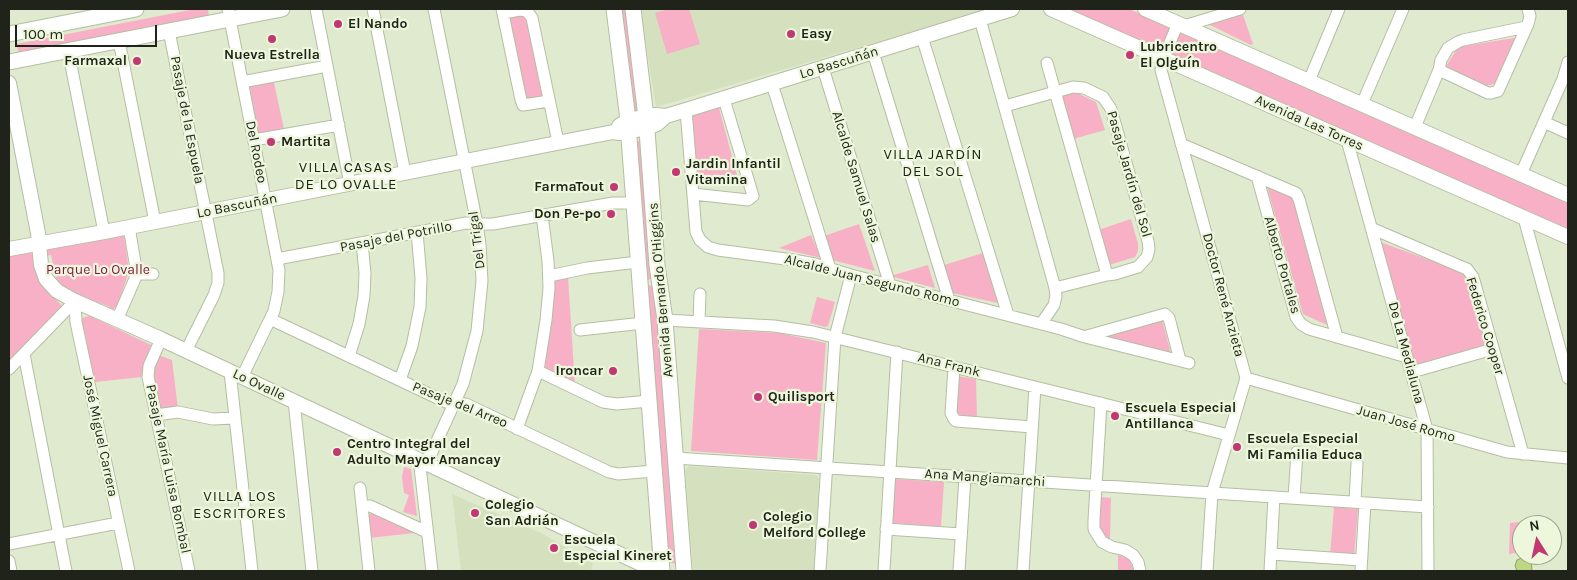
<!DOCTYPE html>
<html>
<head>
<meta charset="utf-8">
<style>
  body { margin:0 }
  #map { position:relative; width:1577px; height:580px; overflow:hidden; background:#e0eace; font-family:Karla,sans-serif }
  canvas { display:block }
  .frame { position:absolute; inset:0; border:10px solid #1f2319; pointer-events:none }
  .north { position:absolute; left:1512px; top:515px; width:50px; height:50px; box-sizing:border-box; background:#edf7db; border:1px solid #9ba28d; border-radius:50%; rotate:350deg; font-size:14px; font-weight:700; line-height:20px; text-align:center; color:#1f2319 }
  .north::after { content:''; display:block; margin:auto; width:18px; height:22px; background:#c13872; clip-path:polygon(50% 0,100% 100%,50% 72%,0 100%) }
  .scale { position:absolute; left:15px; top:25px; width:142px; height:22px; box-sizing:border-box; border:2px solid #1f2319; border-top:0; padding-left:6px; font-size:15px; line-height:18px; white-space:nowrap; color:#1f2319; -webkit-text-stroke:4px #edf7db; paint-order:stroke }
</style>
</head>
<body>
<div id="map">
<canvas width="1577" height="580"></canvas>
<div class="frame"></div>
<div class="north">N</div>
<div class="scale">100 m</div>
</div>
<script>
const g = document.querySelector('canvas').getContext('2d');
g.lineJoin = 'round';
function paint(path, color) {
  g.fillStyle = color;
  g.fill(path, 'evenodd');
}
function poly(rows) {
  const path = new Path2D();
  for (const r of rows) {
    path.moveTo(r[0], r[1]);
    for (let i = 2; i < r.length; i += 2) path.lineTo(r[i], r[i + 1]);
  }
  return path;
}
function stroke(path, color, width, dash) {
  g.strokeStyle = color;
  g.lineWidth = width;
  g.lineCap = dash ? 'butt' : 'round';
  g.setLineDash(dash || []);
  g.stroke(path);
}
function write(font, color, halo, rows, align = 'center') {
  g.font = font + ' Karla,sans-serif';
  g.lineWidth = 4.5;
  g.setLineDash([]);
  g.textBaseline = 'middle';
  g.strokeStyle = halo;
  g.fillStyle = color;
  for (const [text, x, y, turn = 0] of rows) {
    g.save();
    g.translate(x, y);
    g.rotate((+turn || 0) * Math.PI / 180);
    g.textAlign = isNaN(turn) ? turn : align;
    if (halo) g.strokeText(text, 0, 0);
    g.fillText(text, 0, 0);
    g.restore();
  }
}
paint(poly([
  [640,9,989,9,656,107],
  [689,466,816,475,819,479,814,571,693,571,685,470],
  [452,494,541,533,593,563,591,571,461,571]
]), '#d4e0be');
paint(poly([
  [195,9,208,9,209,17,19,53,16,44],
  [504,9,527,9,545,99,523,103],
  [619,9,628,9,642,113,634,117],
  [669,9,689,9,700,44,667,54,655,13],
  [1061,9,1129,9,1568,203,1568,232],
  [1241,12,1243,15,1253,44,1251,45,1206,23],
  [1520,37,1500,79,1494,84,1484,86,1445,68,1458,47],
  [273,78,284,129,258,133,249,83],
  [1075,92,1096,102,1105,130,1073,139,1060,96],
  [718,104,739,183,698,182,690,115],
  [636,141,643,141,655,277,645,281],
  [1266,183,1292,195,1327,325,1303,314],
  [1131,219,1138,244,1138,251,1135,257,1109,265,1098,230],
  [859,224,875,271,832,260,824,236],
  [124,235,129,271,117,307,94,318,151,345,142,377,95,382,81,319,110,307,66,290,56,278,51,255,33,258,40,283,62,306,9,364,9,256],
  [811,235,821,258,779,248],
  [1380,242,1465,273,1471,283,1488,347,1414,368],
  [983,253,998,303,952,293,944,265],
  [928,265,935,288,890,276],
  [568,277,575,386,540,369,552,313,551,279],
  [645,285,654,286,659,315,680,565,668,562],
  [817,297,835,302,828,326,825,327,810,323],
  [1162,319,1171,354,1103,336],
  [699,329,779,333,826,343,817,460,691,451],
  [158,355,172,360,178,409,158,410,153,387,154,362],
  [957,376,976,379,977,418,961,416,955,410],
  [404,467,411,469,417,516,403,512,409,495,404,493,402,477],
  [895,479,944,482,941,527,892,523],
  [1101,497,1111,498,1110,540,1102,536,1099,528],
  [1334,507,1358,509,1354,557,1330,556],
  [376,513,413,529,414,533,369,538,366,519,370,514],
  [1521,522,1522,552,1509,554,1510,523],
  [1118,555,1128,558,1135,571,1118,571]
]), '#f7b0c6');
const water = poly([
  [1524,557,1531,561,1532,570,1531,571,1517,571,1515,566,1517,560,1524,557]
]);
paint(water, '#bdd783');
stroke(water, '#8ea163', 1);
const minor = poly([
  [228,9,279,270,278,292,274,311,242,377],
  [316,9,350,184],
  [373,9,405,173],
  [502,9,521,100,523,105,549,101],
  [503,13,520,10,527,11,532,18,558,142],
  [980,19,1055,288,1056,296,1054,305,1041,324],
  [1178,23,1162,62,1161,70,1246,378,1212,493,1207,571],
  [1184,26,1240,9],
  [169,31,218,273,218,283,214,295,186,351],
  [922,37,1008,315],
  [119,41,155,222],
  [68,50,104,232],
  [873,52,949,300],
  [1047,63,1107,275],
  [823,68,890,285],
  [1439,70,1488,93,1491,93,1498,91,1528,24,1530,16,1528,9],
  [1309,81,1339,9],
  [242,82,327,66],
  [772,84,830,269],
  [1362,104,1403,9],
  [1005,106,1073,87,1084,88,1103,97,1111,109,1148,241,1149,249,1147,257,1138,267,1115,274,1107,275,1055,288],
  [686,110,696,232,700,240,708,247,718,250,793,260,815,264,851,275,1061,329,1085,337,1189,363],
  [1544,122,1568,133],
  [1415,127,1439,70,1441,60,1448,48,1458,42,1463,40,1526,27],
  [254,140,339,125],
  [1347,140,1427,430,1428,571],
  [1181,144,1296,193,1299,199,1337,337],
  [1521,174,1563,79,1568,62],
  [1257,176,1296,317,1301,324,1309,329,1407,357],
  [693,194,748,200,753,196,724,99],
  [1524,218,1568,378],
  [1371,228,1462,267,1467,269,1473,277,1523,454],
  [277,259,466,223,493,224,613,203,634,203],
  [137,274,153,274],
  [549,276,587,268,638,262],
  [75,301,76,322,129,571],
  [270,319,446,402,466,404,609,472,618,474,654,471],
  [117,320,137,274,129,227],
  [665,320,774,326,813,332,1229,435],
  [699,322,700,294],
  [580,330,643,323],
  [1087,336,1165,314,1169,318,1180,360],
  [161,339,149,366,148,377,189,571],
  [24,354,66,571],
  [349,356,359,324,364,296,365,273,362,243],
  [954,367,951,413,954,419,956,421,1032,427],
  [9,369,75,301],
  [538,371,603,402,617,404,649,401],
  [230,372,252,571],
  [1412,372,1493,349],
  [1246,378,1507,452,1568,458],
  [400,380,412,346,420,307,421,278,417,232],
  [294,401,312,571],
  [1101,403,1094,520,1094,529,1102,542,1112,547,1125,550,1133,555,1138,562,1140,571],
  [156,415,178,412,213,419,235,418],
  [517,429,538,371,546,320,549,288,548,261,542,215],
  [675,458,1428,507],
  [360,488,369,571],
  [1294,498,1297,452],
  [1355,502,1357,463],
  [362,505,370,506,427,532],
  [886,529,961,534],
  [9,544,118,523],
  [1271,554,1361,560],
  [9,561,11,571],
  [432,571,420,467,431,454,463,384,477,331,482,281,480,244,477,224,434,9],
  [820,571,835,337,851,275],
  [884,571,897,352],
  [959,571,965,477],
  [1023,571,1035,387],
  [1270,571,1274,497],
  [1361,571,1365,503]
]);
const tertiary = poly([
  [1051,9,1568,237],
  [1145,9,1568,195],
  [9,83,38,233,41,265,46,279,57,291,75,301,161,339,656,571],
  [619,126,628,120,656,115,666,116,686,110,1012,9],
  [9,249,104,232,613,132,619,133,647,128,657,124,666,116]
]);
const secondary = poly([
  [614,9,627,112,662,571],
  [633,9,646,117,657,265,665,320,684,571],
  [9,34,136,9],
  [9,62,282,9]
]);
stroke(minor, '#b4bea3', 13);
stroke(tertiary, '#b4bea3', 16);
stroke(secondary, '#b4bea3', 17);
stroke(minor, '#fff', 11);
stroke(tertiary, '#fff', 14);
stroke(secondary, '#fff', 15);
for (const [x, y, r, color] of [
  [338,24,5,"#c13872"],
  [791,34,5,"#c13872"],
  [272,39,5,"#c13872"],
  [1130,55,5,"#c13872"],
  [137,61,5,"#c13872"],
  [271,142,5,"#c13872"],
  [676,172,5,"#c13872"],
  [614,187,5,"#c13872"],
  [611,214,5,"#c13872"],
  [613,371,5,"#c13872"],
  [758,397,5,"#c13872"],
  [1115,416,5,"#c13872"],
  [1237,447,5,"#c13872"],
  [337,452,5,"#c13872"],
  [475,513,5,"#c13872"],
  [753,525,5,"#c13872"],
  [554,548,5,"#c13872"]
]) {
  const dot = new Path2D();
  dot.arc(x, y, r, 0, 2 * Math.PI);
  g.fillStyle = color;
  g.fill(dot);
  stroke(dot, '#edf7db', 2);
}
write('bold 14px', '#1f2319', '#edf7db', [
  ["El Nando",348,24],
  ["Easy",801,34],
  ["Lubricentro",1140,47],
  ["El Olguín",1140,63],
  ["Nueva Estrella",272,55,"center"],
  ["Farmaxal",127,61,"right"],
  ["Martita",281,142],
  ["Jardin Infantil",686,164],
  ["Vitamina",686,180],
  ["FarmaTout",604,187,"right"],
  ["Don Pe-po",601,214,"right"],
  ["Ironcar",603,371,"right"],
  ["Quilisport",768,397],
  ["Escuela Especial",1125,408],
  ["Antillanca",1125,424],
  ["Escuela Especial",1247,439],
  ["Mi Familia Educa",1247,455],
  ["Centro Integral del",347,444],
  ["Adulto Mayor Amancay",347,460],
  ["Colegio",485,505],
  ["San Adrián",485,521],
  ["Colegio",763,517],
  ["Melford College",763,533],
  ["Escuela",564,540],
  ["Especial Kineret",564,556]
], 'left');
write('14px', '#1f2319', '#edf7db', [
  ["Lo Bascuñán",839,63,-17],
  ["Pasaje de la Espuela",187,120,79],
  ["Avenida Las Torres",1309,123,24],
  ["Del Rodeo",256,152,79],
  ["Pasaje Jardín del Sol",1129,174,74],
  ["Alcalde Samuel Salas",856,177,73],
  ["Lo Bascuñán",237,206,-11],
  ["Pasaje del Potrillo",396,237,-11],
  ["Del Trigal",477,240,-97],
  ["Alberto Portales",1282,265,74],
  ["Alcalde Juan Segundo Romo",872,281,14],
  ["Avenida Bernardo O'Higgins",661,290,-95],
  ["Doctor René Anzieta",1223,295,75],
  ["Federico Cooper",1485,326,73],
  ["De La Medialuna",1406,353,75],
  ["Ana Frank",949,365,14],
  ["Lo Ovalle",259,385,25],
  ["Pasaje del Arreo",460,405,22],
  ["Juan José Romo",1406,424,16],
  ["José Miguel Carrera",100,436,78],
  ["Pasaje María Luisa Bombal",168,469,78],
  ["Ana Mangiamarchi",985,478,4]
]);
write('14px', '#7e1546', '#edf7db', [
  ["Parque Lo Ovalle",98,270]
]);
g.letterSpacing = '1px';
write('15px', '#1f2319', '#edf7db', [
  ["VILLA JARDÍN",933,155],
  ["DEL SOL",933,172],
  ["VILLA CASAS",346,168],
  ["DE LO OVALLE",346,185],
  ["VILLA LOS",240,497],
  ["ESCRITORES",240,514]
]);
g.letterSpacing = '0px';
</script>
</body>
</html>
